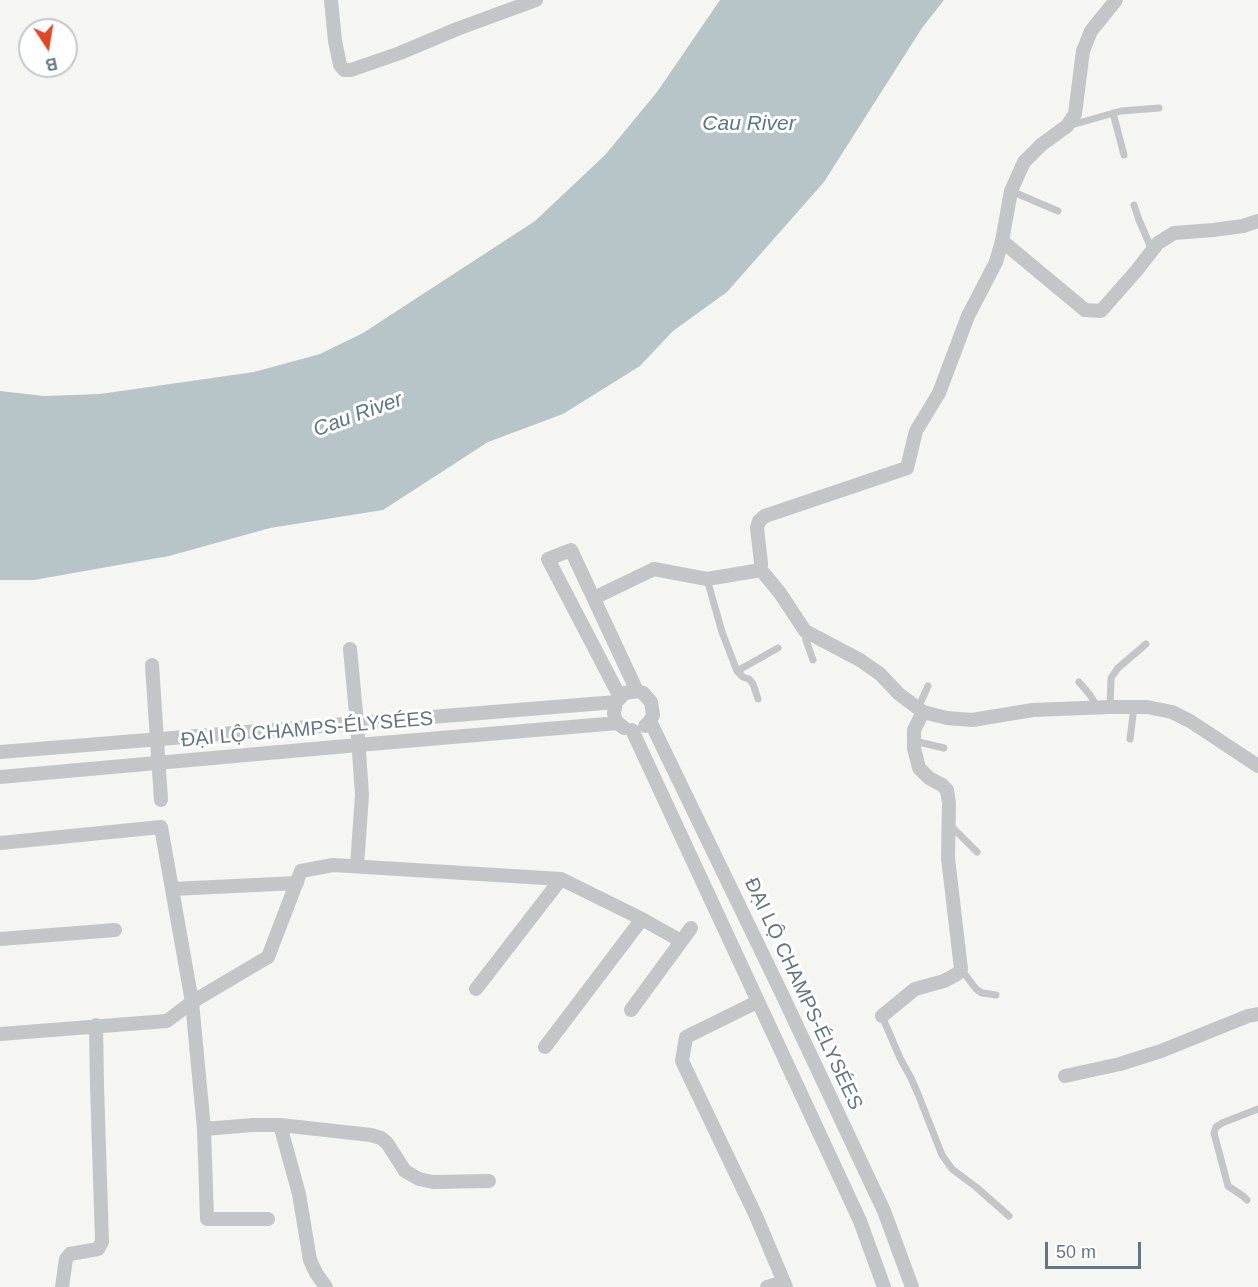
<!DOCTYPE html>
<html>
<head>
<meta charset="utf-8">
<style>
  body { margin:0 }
  #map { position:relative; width:1258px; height:1287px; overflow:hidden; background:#f5f5f1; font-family:Arial,sans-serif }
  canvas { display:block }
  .north { position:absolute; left:18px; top:18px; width:60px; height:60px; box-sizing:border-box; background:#fff; border:2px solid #c1c8cd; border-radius:50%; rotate:168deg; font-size:16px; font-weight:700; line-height:24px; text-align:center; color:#647682 }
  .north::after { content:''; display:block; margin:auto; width:21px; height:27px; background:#df4827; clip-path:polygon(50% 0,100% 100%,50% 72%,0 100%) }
  .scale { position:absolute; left:1045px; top:1242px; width:96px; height:27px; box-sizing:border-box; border:3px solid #647682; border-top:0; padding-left:8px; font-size:18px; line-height:21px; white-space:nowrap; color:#647682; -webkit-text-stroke:4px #fff; paint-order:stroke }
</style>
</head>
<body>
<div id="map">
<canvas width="1258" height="1287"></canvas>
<div class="north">B</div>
<div class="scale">50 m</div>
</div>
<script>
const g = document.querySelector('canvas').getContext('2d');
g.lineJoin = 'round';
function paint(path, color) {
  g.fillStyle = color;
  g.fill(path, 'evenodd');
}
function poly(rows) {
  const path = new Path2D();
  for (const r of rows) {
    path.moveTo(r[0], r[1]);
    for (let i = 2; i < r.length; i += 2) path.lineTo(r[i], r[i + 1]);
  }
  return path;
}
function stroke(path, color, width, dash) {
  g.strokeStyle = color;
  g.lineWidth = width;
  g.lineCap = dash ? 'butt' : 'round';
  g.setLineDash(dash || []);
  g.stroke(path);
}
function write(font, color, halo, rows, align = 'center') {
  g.font = font + ' Arial,sans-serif';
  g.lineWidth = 6;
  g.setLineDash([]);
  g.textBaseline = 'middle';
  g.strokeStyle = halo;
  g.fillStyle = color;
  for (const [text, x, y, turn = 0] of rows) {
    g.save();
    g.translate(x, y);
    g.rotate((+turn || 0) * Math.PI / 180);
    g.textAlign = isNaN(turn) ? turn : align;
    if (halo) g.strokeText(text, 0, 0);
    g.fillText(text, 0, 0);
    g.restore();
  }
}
paint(poly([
  [720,0,944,0,922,28,824,182,727,292,673,331,640,366,563,414,488,442,383,510,270,528,169,556,34,580,0,580,0,391,44,396,100,394,254,372,320,354,363,333,535,221,605,155,657,92]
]), '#b8c5c8');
stroke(poly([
  [1113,113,1124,155],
  [1068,126,1121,111,1159,108],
  [1011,191,1058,211],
  [1134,205,1139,220,1152,250],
  [707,579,722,632,737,671,743,677,749,679,753,684,758,699],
  [805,631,806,640,813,660],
  [737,671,778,648],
  [1079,682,1090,695,1098,708],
  [1110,707,1111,678,1118,668,1146,644],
  [918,708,928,686],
  [1130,739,1134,707],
  [914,741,944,748],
  [949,824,977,852],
  [961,969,976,989,982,993,996,995],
  [882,1016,900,1058,911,1078,918,1094,942,1155,952,1169,976,1187,1009,1216],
  [1247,1200,1243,1196,1228,1186,1214,1133,1216,1127,1222,1123,1258,1109]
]), '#c2c6c9', 7);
stroke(poly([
  [331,0,335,41,340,65,344,70,351,70,400,53,457,29,536,0],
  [1002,241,1085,310,1101,311,1137,270,1158,243,1174,233,1213,230,1243,226,1258,221],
  [761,570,761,563,757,528,759,521,765,516,907,468,916,431,939,393,968,316,996,262,1002,241,1011,191,1024,162,1041,145,1067,126,1075,114,1083,51,1091,31,1116,0],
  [594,598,654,569,707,579,761,570,780,593,805,631,860,660,880,674,899,694,923,712,947,718,972,720,1033,710,1110,707,1147,707,1172,712,1190,721,1258,766],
  [350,649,357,723,362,795,357,866],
  [152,665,161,800],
  [620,697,548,559,571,550,637,691,643,693,651,702,653,715,650,721,645,726],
  [650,721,781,992,884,1211,912,1287],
  [624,728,618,723,615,719,614,713,616,702,625,693,637,691],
  [632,730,860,1221,884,1287],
  [0,752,616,702],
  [0,777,358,745,618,723],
  [0,843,161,827,192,1002,204,1129,207,1219,268,1219],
  [172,889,297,883],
  [0,939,115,930],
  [476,989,561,879],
  [757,1002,686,1037,682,1061,756,1216,786,1287],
  [631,1010,691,928],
  [882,1016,915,989,944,981,957,974,961,969,948,858,949,803,947,790,942,785,929,778,919,768,914,748,914,730,923,712],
  [0,1034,167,1021,192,1002,268,957,301,871,333,865,561,879,642,919,681,941],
  [545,1047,642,919],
  [1065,1076,1120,1064,1161,1051,1248,1016,1258,1014],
  [280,1125,299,1194,310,1260,316,1273,326,1287],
  [204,1129,253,1125,280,1125,371,1135,381,1138,387,1143,405,1171,419,1179,433,1182,489,1181],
  [62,1287,66,1259,70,1254,98,1249,102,1242,97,1085,96,1025],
  [767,1287,784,1282]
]), '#c2c6c9', 14);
write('20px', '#647682', '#fff', [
  ["ĐẠI LỘ CHAMPS-ÉLYSÉES",307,730,-5],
  ["ĐẠI LỘ CHAMPS-ÉLYSÉES",803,994,65]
]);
write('italic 21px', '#60787f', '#fff', [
  ["Cau River",749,124],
  ["Cau River",358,415,-20]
]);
</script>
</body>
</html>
